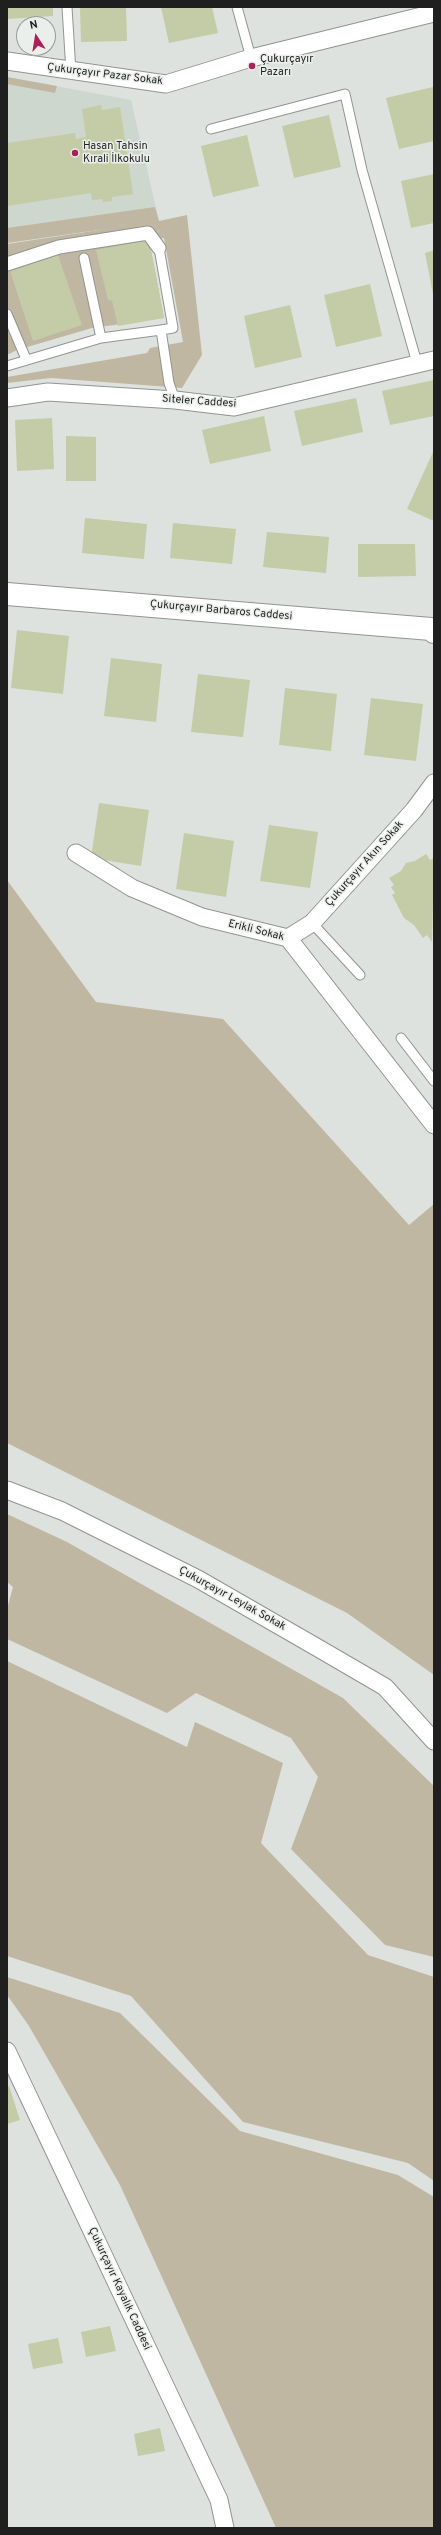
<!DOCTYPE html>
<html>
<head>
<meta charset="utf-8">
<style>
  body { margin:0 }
  #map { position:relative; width:441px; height:2535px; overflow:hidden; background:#dee2de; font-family:Overpass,sans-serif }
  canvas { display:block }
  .frame { position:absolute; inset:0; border:8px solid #1e1f1e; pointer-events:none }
  .north { position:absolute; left:16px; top:16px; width:40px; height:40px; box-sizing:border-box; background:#ebefeb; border:1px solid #999c99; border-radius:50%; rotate:348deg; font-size:11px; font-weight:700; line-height:16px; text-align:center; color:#1e1f1e }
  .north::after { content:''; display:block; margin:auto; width:14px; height:18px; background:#ae1f56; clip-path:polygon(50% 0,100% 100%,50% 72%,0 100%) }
</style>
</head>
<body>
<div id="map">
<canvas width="441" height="2535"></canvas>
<div class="frame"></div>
<div class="north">N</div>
</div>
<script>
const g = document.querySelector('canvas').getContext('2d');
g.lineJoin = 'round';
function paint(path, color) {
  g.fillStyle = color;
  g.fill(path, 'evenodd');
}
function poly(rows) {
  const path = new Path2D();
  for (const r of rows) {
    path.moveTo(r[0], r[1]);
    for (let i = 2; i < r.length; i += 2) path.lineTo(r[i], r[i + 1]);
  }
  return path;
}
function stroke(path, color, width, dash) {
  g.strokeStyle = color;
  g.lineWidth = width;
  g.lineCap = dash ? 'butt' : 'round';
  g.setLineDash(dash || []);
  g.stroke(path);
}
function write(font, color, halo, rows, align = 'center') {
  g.font = font + ' Overpass,sans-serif';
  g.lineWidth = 3;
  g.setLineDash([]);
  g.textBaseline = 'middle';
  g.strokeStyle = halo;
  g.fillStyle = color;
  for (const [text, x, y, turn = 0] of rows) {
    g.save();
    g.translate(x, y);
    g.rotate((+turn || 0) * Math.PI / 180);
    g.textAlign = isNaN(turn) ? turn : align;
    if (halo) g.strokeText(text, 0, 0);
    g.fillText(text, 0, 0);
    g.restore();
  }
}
paint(poly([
  [7,77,131,100,159,221,7,243]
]), '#cdd7cd');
paint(poly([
  [7,77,57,86,55,93,7,84],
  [155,207,159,221,187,215,202,355,182,388,51,378,7,383,7,377,147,353,150,348,183,342,164,238,149,240,164,318,92,328,17,350,7,355,7,244,112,228,7,243,7,228],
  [7,880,96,1002,223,1019,409,1225,434,1204,434,1675,347,1613,7,1443],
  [7,1514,67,1542,343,1698,434,1786,434,1957,385,1945,291,1849,318,1777,291,1738,196,1693,167,1713,7,1639,7,1609,13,1587,7,1582],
  [7,1661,187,1747,195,1722,283,1763,261,1843,368,1955,434,1977,434,2181,408,2163,243,2122,131,1996,7,1956],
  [7,1977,120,2013,240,2131,398,2175,434,2197,434,2528,276,2528,120,2185,29,2026,7,1995]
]), '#c0b7a2');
paint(poly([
  [7,7,53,7,53,16,7,19],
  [80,7,126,7,127,41,81,42],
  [161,7,212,7,218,33,169,43],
  [433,87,434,141,399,149,386,98],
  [101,105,102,110,120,107,133,194,112,197,112,201,103,202,102,199,92,200,91,193,7,206,7,143,75,133,76,139,86,137,82,109],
  [329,115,341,167,294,178,282,126],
  [247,135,259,186,213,197,201,146],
  [434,174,434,223,411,228,401,181],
  [149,240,164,318,118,326,112,301,108,300,96,250],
  [434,250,434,294,433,294,425,253],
  [58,255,82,325,33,341,10,271],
  [370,284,382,336,336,347,324,295],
  [290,305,302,357,255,368,244,316],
  [434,380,434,416,390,425,382,391],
  [356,398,363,432,302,446,294,411],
  [264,416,271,451,210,464,202,430],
  [52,418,54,469,17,471,15,420],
  [66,436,96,437,96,481,66,481],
  [433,452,434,453,434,521,407,509],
  [85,518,147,524,144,559,82,553],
  [173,523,236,529,232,564,170,558],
  [267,532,329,537,326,573,263,567],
  [358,544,415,544,416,576,358,577],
  [17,630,69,636,63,694,11,688],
  [111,658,162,664,156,722,104,716],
  [198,674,250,680,243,737,191,732],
  [285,688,337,694,331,751,279,745],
  [371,698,423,704,416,761,364,755],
  [99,803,149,810,141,866,91,858],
  [269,825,318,832,310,888,260,881],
  [184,833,234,841,226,897,176,889],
  [426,854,430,860,434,858,432,942,427,935,423,938,414,925,404,918,392,895,395,893,391,887,394,885,389,878,401,871,406,863,415,861],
  [9,2086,20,2120,7,2124,7,2087],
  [110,2326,116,2351,86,2357,81,2332],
  [58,2338,63,2363,33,2369,28,2344],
  [160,2428,165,2451,138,2456,134,2434]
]), '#c3cba7');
const service = poly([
  [67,7,71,72],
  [237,7,251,58],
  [211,129,345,94,362,170,417,363],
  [159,248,173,328,161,330],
  [84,258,101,338],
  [7,314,26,359],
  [7,366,101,338,161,330,169,383,175,400],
  [312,923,360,975],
  [401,1038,434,1081]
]);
const pedestrian = poly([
  [7,264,59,247,148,233,159,248]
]);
const minor = poly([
  [7,61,166,84,251,58,434,13],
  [7,398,48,392,175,400,234,407,434,360],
  [76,853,132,888,202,917,288,938,434,1125],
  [288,938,312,923,414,810,434,783],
  [7,1490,62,1511,198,1579,318,1648,385,1687,434,1741],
  [7,2051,219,2500,225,2528]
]);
const tertiary = poly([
  [7,594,431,629,434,632]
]);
stroke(service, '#919591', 11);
stroke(pedestrian, '#919591', 15);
stroke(minor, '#919591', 19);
stroke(tertiary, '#919591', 24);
stroke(service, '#fff', 9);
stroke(pedestrian, '#fff', 13);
stroke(minor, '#fff', 17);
stroke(tertiary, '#fff', 22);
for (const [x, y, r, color] of [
  [252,66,4,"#ae1f56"],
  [75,153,4,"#ae1f56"]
]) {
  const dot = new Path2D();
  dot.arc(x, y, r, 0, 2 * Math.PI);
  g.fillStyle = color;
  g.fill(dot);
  stroke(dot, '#ebefeb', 1.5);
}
write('11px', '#1e1f1e', '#ebefeb', [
  ["Çukurçayır",260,60],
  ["Pazarı",260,73],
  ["Hasan Tahsin",83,147],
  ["Kırali İlkokulu",83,160]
], 'left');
write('11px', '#1e1f1e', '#ebefeb', [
  ["Çukurçayır Pazar Sokak",105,75,7],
  ["Siteler Caddesi",199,402,4],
  ["Çukurçayır Barbaros Caddesi",221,611,5],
  ["Çukurçayır Akın Sokak",365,864,-48],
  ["Erikli Sokak",256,931,14],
  ["Çukurçayır Leylak Sokak",232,1599,29],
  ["Çukurçayır Kayalık Caddesi",119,2289,65]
]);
</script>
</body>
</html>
